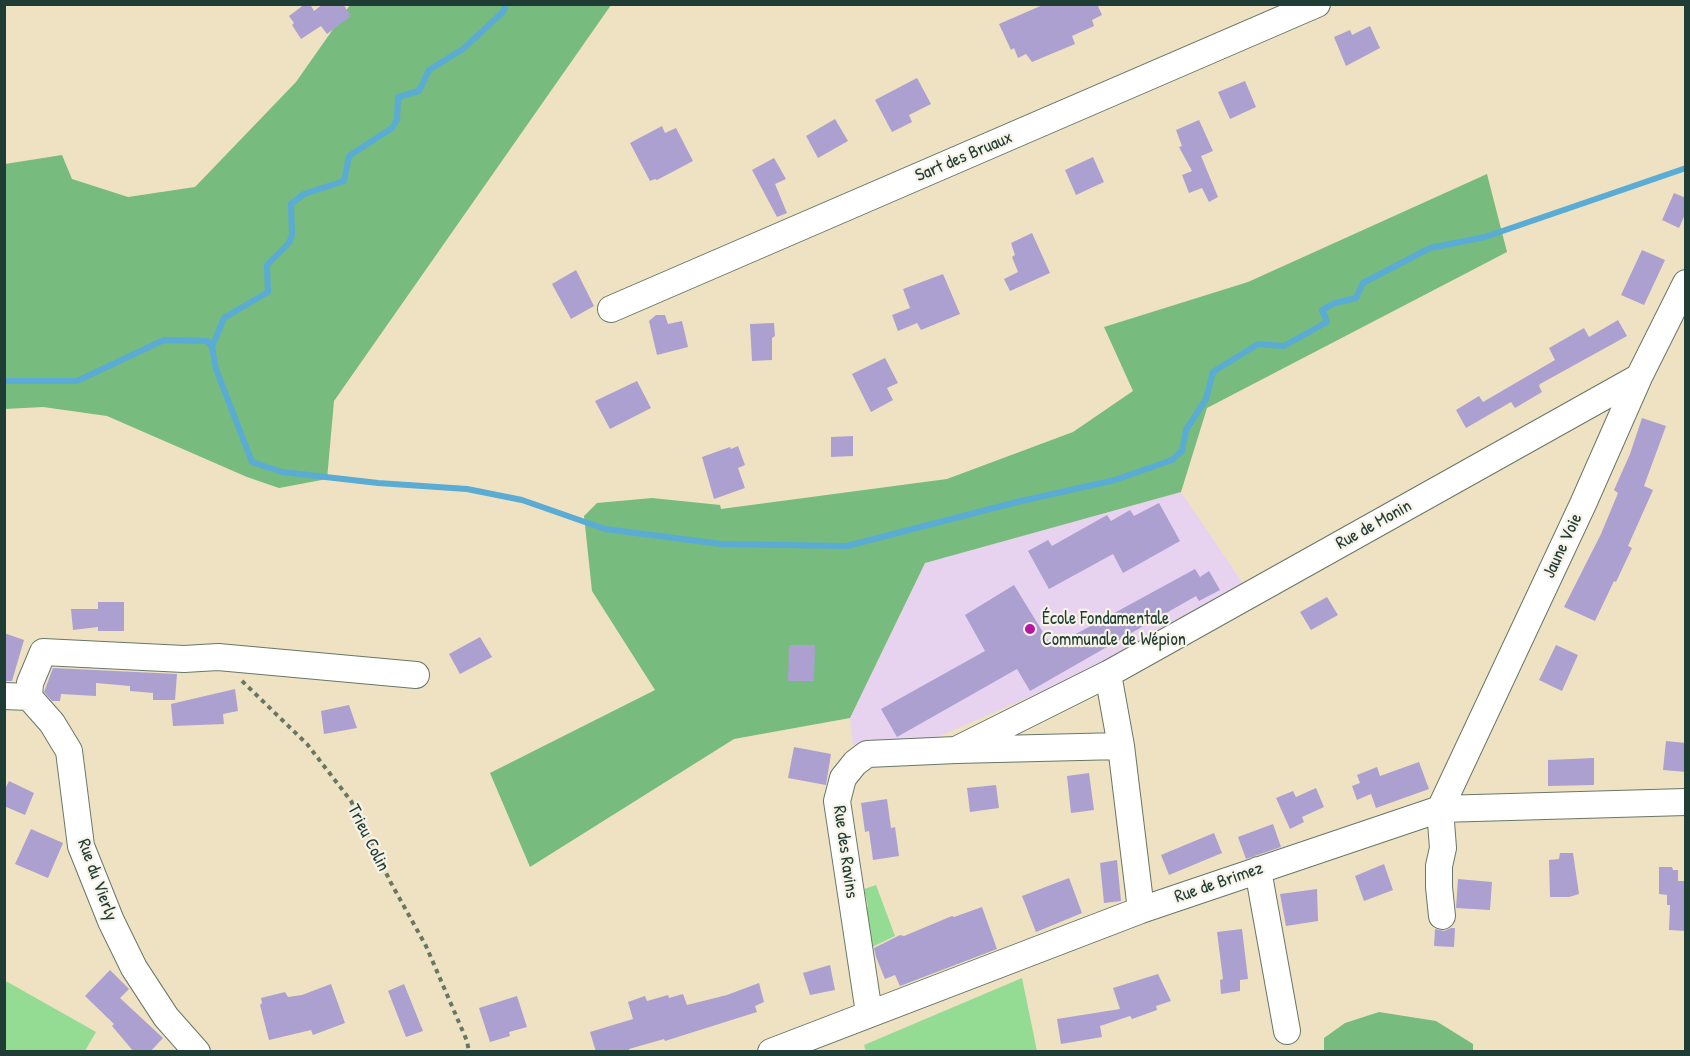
<!DOCTYPE html>
<html>
<head>
<meta charset="utf-8">
<style>
  body { margin:0 }
  #map { position:relative; width:1690px; height:1056px; overflow:hidden; background:#eee2c3; font-family:"Patrick Hand",sans-serif }
  canvas { display:block }
  .frame { position:absolute; inset:0; border:6px solid #1f3d34; pointer-events:none }
</style>
</head>
<body>
<div id="map">
<canvas width="1690" height="1056"></canvas>
<div class="frame"></div>
</div>
<script>
const g = document.querySelector('canvas').getContext('2d');
g.lineJoin = 'round';
function paint(path, color) {
  g.fillStyle = color;
  g.fill(path, 'evenodd');
}
function poly(rows) {
  const path = new Path2D();
  for (const r of rows) {
    path.moveTo(r[0], r[1]);
    for (let i = 2; i < r.length; i += 2) path.lineTo(r[i], r[i + 1]);
  }
  return path;
}
function stroke(path, color, width, dash) {
  g.strokeStyle = color;
  g.lineWidth = width;
  g.lineCap = dash ? 'butt' : 'round';
  g.setLineDash(dash || []);
  g.stroke(path);
}
function write(font, color, halo, rows, align = 'center') {
  g.font = font + ' "Patrick Hand",sans-serif';
  g.lineWidth = 4.5;
  g.setLineDash([]);
  g.textBaseline = 'middle';
  g.strokeStyle = halo;
  g.fillStyle = color;
  for (const [text, x, y, turn = 0] of rows) {
    g.save();
    g.translate(x, y);
    g.rotate((+turn || 0) * Math.PI / 180);
    g.textAlign = isNaN(turn) ? turn : align;
    if (halo) g.strokeText(text, 0, 0);
    g.fillText(text, 0, 0);
    g.restore();
  }
}
paint(poly([
  [1181,492,1244,585,1112,661,926,742,853,745,850,718,925,563]
]), '#e7d2ef');
paint(poly([
  [876,885,895,936,872,947,875,965,870,966,861,914,868,906,864,889],
  [1022,978,1037,1051,866,1051,864,1045],
  [4,980,96,1032,85,1051,5,1051]
]), '#94db94');
paint(poly([
  [350,5,611,5,334,401,327,479,279,488,247,477,107,416,43,407,5,409,5,164,62,155,72,179,128,197,195,187,296,82],
  [1487,174,1507,252,1207,408,1181,492,925,563,850,718,734,739,530,867,490,773,655,690,592,591,584,516,597,503,652,498,720,505,721,509,947,479,1073,432,1133,391,1104,327,1248,282],
  [1379,1012,1436,1021,1473,1044,1473,1051,1324,1051,1324,1038,1345,1023]
]), '#77bb7e');
stroke(poly([
  [212,347,216,369,252,462,282,472,378,483,467,489,522,500,605,529,721,544,847,546,1017,502,1115,480,1172,460,1182,451,1186,430,1206,399,1213,372,1258,344,1284,346,1327,322,1322,310,1335,303,1356,298,1363,283,1430,248,1485,237,1686,168],
  [4,381,77,381,164,340,207,341,212,347,224,318,268,292,267,265,289,243,292,235,291,204,304,194,344,181,349,156,392,128,397,120,398,97,419,91,429,70,463,49,503,12,506,4]
]), '#5aacd5', 6);
paint(poly([
  [305,4,310,4,314,11,323,4,343,4,351,16,327,34,321,26,301,39,292,25,294,23,289,16],
  [1045,4,1097,4,1102,15,1092,20,1094,26,1072,36,1075,44,1032,62,1026,54,1018,58,1014,48,1011,50,999,24],
  [1370,26,1380,48,1346,66,1334,37,1350,30,1352,35],
  [917,78,931,104,909,115,912,122,892,132,875,100],
  [1245,81,1256,107,1230,119,1218,92],
  [835,119,848,141,818,158,806,136],
  [1199,120,1213,151,1201,156,1218,197,1209,202,1202,188,1189,193,1182,175,1192,171,1179,147,1182,146,1176,130],
  [662,126,665,133,676,128,693,161,657,180,655,179,650,181,630,143],
  [1093,157,1104,182,1076,195,1065,170],
  [774,158,786,179,775,184,787,213,777,217,752,170],
  [1674,193,1686,198,1686,212,1679,228,1662,220],
  [1032,233,1050,273,1010,291,1004,279,1018,272,1012,257,1015,255,1011,243],
  [1642,250,1665,260,1644,305,1621,295],
  [576,270,594,306,571,319,552,284],
  [943,274,960,314,921,330,917,323,898,331,892,315,910,308,903,289],
  [656,315,665,315,668,324,682,321,688,347,657,355,649,321],
  [1618,320,1627,336,1540,384,1539,386,1542,392,1515,408,1511,402,1466,428,1456,410,1479,396,1483,402,1555,360,1549,348,1584,328,1589,337],
  [774,323,775,336,772,338,772,360,752,361,750,324],
  [885,358,898,383,887,388,893,400,871,412,852,374],
  [637,381,651,408,610,429,595,401],
  [1642,418,1666,426,1644,486,1653,490,1628,546,1632,548,1616,582,1614,581,1595,621,1564,607,1601,534,1618,493,1614,490,1630,454],
  [853,436,853,456,831,457,831,437],
  [738,446,745,465,738,468,745,488,714,499,702,457,730,447,731,449],
  [1159,503,1180,541,1123,573,1113,554,1049,589,1028,551,1048,540,1052,546,1107,515,1111,521,1130,510,1134,516],
  [1195,569,1200,577,1209,571,1220,590,1199,601,1196,596,1030,691,1017,669,897,737,881,709,985,651,965,615,1014,585,1052,647],
  [1327,597,1338,615,1311,630,1300,612],
  [98,602,124,602,124,631,98,631,98,627,73,630,71,609,98,609],
  [4,633,24,640,12,681,4,681],
  [480,637,492,657,460,674,449,654],
  [789,645,815,645,814,681,788,681],
  [1556,645,1578,655,1562,691,1539,680],
  [53,668,177,674,175,700,153,700,153,693,130,691,130,686,96,683,96,696,61,694,60,701,52,701,44,692],
  [235,689,238,711,223,714,224,724,173,726,171,704],
  [349,705,357,728,324,734,321,711],
  [1666,741,1686,743,1686,772,1663,770],
  [794,747,831,754,826,785,788,778],
  [1594,758,1594,785,1548,786,1548,760],
  [1419,762,1429,789,1376,808,1371,794,1357,800,1352,786,1360,783,1357,775,1377,767,1380,776],
  [1089,773,1094,810,1071,813,1067,776],
  [9,781,34,793,25,815,4,806,4,791],
  [996,785,999,808,970,812,967,788],
  [1316,788,1324,807,1302,817,1304,822,1290,829,1276,798,1293,791,1296,797],
  [887,799,891,828,895,827,899,856,873,860,869,831,865,832,861,803],
  [1273,824,1281,847,1246,859,1238,837],
  [31,829,63,843,48,878,15,864],
  [1214,833,1222,853,1169,875,1161,855],
  [1560,853,1573,853,1579,894,1569,897,1550,897,1549,860,1559,859],
  [1117,860,1121,901,1104,903,1100,863],
  [1384,864,1393,890,1364,901,1355,876],
  [1659,867,1672,867,1673,870,1678,870,1678,881,1686,881,1686,931,1669,930,1670,905,1667,905,1667,895,1659,894],
  [1069,878,1082,913,1036,932,1022,896],
  [1458,879,1492,882,1490,910,1456,908],
  [1317,889,1318,921,1286,926,1280,894],
  [982,907,997,949,900,986,895,975,885,979,876,957,874,948,900,935,904,936,952,916,954,917],
  [1451,928,1455,928,1454,947,1434,946,1435,929,1444,931],
  [1242,929,1248,979,1240,980,1240,991,1221,994,1220,980,1223,979,1217,932],
  [830,965,835,990,810,995,803,973],
  [110,970,129,989,120,998,163,1038,150,1052,134,1052,112,1026,114,1024,85,996],
  [1158,974,1171,1001,1156,1006,1157,1010,1132,1019,1130,1016,1100,1026,1102,1037,1061,1044,1057,1019,1120,1009,1113,988],
  [759,983,764,1002,755,1006,757,1012,665,1041,664,1039,629,1049,630,1052,596,1052,590,1032,633,1019,628,1002,645,996,647,1001,668,995,669,998,683,994,687,1005,727,995],
  [331,984,345,1023,313,1035,311,1030,269,1040,260,1005,262,1003,261,998,285,992,288,997,302,995],
  [404,984,423,1031,406,1037,388,991],
  [517,996,527,1027,509,1032,510,1036,490,1042,479,1008]
]), '#aca0d0');
const minor = poly([
  [611,309,1317,4],
  [1108,674,956,750,1121,746],
  [4,696,29,697],
  [29,697,30,683,43,652,184,659,218,657,416,675],
  [29,697,52,723,69,751,81,846,111,921,134,968,166,1017,197,1052],
  [1258,870,1287,1031],
  [1141,910,1121,746,1108,674,1639,377],
  [1442,916,1439,887,1439,866,1443,848,1440,809,1583,504,1639,377,1686,283],
  [869,1013,837,801,843,778,855,763,867,754,956,750],
  [771,1052,1141,910,1440,809,1686,802]
]);
stroke(minor, '#677766', 28);
stroke(poly([
  [242,681,307,744,351,801,391,883,426,946,467,1041,469,1052]
]), '#677766', 4, [4.5, 4.5]);
stroke(minor, '#fff', 26);
for (const [x, y, r, color] of [
  [1030,629,6,"#b5179e"]
]) {
  const dot = new Path2D();
  dot.arc(x, y, r, 0, 2 * Math.PI);
  g.fillStyle = color;
  g.fill(dot);
  stroke(dot, '#f7f3e8', 2);
}
write('18px', '#1f3d34', '#f7f3e8', [
  ["Sart des Bruaux",964,157,-23],
  ["Rue de Monin",1374,525,-29],
  ["Jaune Voie",1563,546,-65],
  ["Trieu Colin",368,838,63],
  ["Rue des Ravins",845,852,82],
  ["Rue du Vierly",97,880,70],
  ["Rue de Brimez",1219,883,-19]
]);
write('18px', '#1f3d34', '#f7f3e8', [
  ["École Fondamentale",1042,619],
  ["Communale de Wépion",1042,640]
], 'left');
</script>
</body>
</html>
